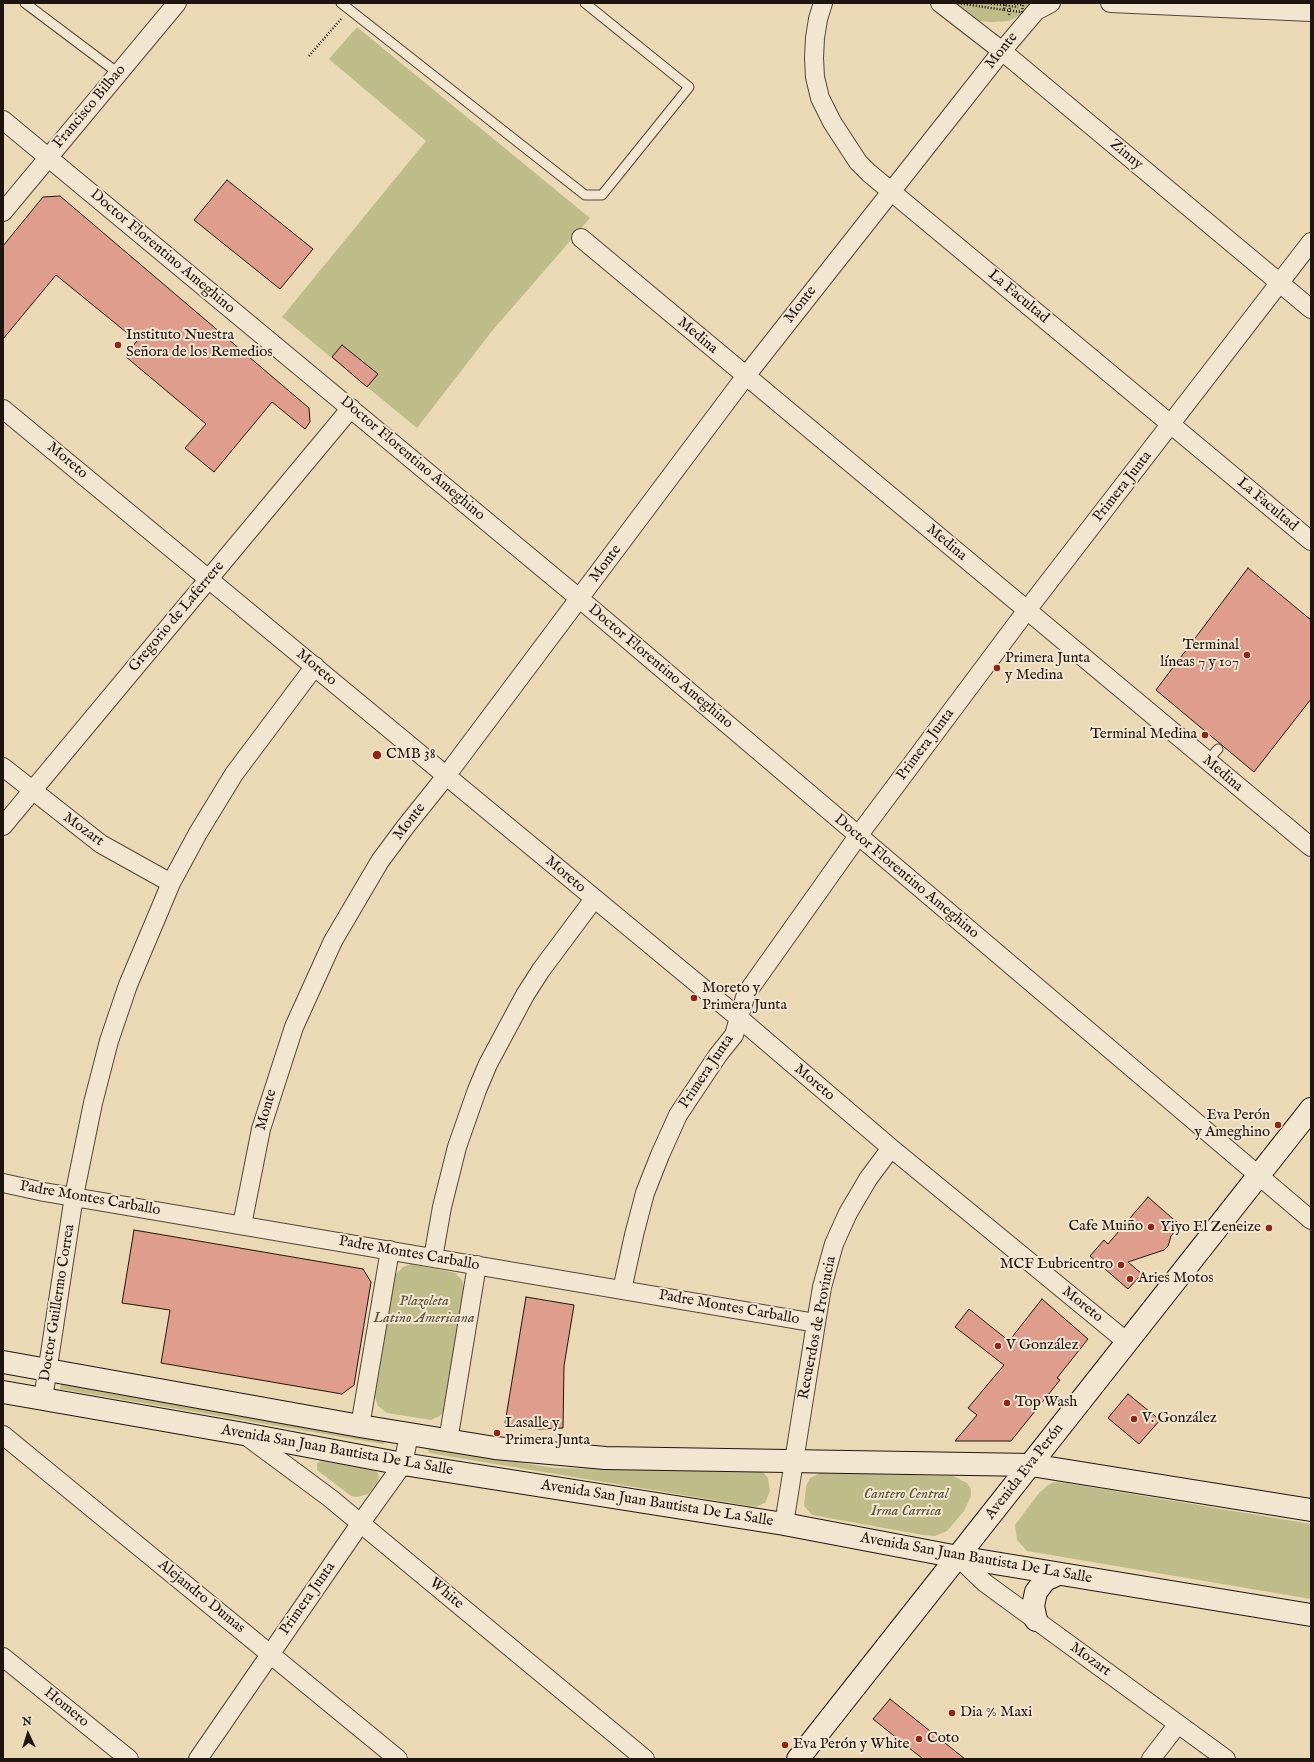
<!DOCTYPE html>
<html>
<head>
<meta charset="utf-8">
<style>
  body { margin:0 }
  #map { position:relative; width:1314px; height:1762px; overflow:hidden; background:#ebd9b6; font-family:"IM FELL English",serif }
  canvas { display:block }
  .frame { position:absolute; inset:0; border:4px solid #1f1510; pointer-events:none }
  .north { position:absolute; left:8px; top:1714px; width:40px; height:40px; -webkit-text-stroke:3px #f2e6d0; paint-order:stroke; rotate:356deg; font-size:11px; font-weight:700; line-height:16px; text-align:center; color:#1f1510 }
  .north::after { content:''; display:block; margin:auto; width:14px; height:18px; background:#1f1510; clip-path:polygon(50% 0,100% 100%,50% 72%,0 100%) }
</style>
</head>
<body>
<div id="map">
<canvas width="1314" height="1762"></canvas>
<div class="frame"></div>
<div class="north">N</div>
</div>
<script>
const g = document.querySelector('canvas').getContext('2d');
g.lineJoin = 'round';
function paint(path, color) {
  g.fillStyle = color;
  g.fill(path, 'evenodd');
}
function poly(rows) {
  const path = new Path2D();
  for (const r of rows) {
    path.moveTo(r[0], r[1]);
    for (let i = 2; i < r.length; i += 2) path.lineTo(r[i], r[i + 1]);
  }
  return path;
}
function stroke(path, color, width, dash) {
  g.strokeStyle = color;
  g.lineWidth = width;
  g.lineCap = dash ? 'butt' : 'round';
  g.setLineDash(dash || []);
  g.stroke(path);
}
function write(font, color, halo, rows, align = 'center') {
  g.font = font + ' "IM FELL English",serif';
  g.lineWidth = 4;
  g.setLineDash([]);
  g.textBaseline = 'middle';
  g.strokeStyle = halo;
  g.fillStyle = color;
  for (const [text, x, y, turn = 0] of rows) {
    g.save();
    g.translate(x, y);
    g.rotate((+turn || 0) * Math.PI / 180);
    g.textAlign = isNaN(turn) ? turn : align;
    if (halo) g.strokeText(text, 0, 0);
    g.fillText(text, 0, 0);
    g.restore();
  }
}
paint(poly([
  [941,3,1041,3,1009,21,994,22,976,21],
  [357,27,590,218,492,331,417,428,282,317,426,141,329,59],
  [411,1264,455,1273,462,1280,465,1289,444,1411,440,1416,431,1420,387,1413,378,1406,375,1397,395,1275,403,1267],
  [61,1384,384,1440,385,1442,383,1444,60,1389],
  [430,1448,554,1468,763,1472,768,1478,770,1491,765,1503,755,1507,429,1453,428,1450],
  [321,1461,373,1470,377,1472,379,1477,377,1483,368,1494,357,1497,351,1496,317,1470,317,1463],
  [820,1473,953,1476,967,1483,971,1489,971,1496,964,1511,947,1531,935,1536,923,1535,812,1515,804,1506,806,1486,810,1478],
  [1054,1482,1066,1483,1311,1524,1311,1599,1027,1551,1017,1540,1015,1525,1039,1493,1048,1485]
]), '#bebd89');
const building = poly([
  [227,180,313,249,280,289,194,220,227,180],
  [60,196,309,408,310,422,305,429,272,402,214,472,185,448,206,424,125,356,137,341,56,275,3,339,3,246,43,197,60,196],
  [342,345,378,374,367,387,332,357,342,345],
  [1248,568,1311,620,1311,699,1254,772,1156,690,1248,568],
  [1148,1197,1180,1225,1171,1236,1168,1246,1164,1250,1128,1262,1142,1274,1128,1289,1090,1256,1104,1240,1108,1244,1148,1197],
  [134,1230,363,1269,371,1282,354,1385,342,1394,161,1363,170,1310,122,1303,134,1230],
  [526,1297,574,1305,564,1366,563,1428,539,1429,505,1423,526,1297],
  [1042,1299,1088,1339,1057,1378,1060,1380,1011,1441,955,1441,977,1415,968,1408,1004,1365,955,1327,969,1309,1009,1341,1042,1299],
  [1128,1394,1160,1420,1139,1444,1108,1418,1128,1394],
  [890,1699,965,1759,923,1759,873,1719,890,1699]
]);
paint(building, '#de9d8d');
stroke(building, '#1f1510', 1);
const lane = poly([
  [25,3,118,73],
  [341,3,585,195,602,195,689,87,585,3],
  [1207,761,1218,749]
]);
const street = poly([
  [823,3,818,19,815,38,814,58,815,77,820,98,832,122,858,162,869,173,1311,541],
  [940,3,1002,51,1311,309],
  [1110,3,1311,12],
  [3,120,580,599,1311,1220],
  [3,212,177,3],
  [581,238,1311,847],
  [3,409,739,1018,891,1148,1127,1342],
  [3,767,101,844,171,883],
  [3,826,351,408],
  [3,1183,44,1192,816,1323],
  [242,1225,261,1129,294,1027,333,941,380,861,406,826,446,776,745,377,1002,51,1036,11,1051,3],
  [433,1258,442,1207,457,1147,477,1090,488,1064,525,995,541,970,594,899],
  [622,1290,634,1235,645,1193,660,1155,678,1115,718,1055,734,1035,746,994,858,836,1027,610,1311,242],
  [43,1399,74,1196,93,1103,109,1041,128,985,171,883,198,833,234,774,315,666],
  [360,1426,390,1250],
  [3,1435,398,1759],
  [245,1435,330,1498,645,1759],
  [448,1441,477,1265],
  [784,1524,816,1323,822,1287,834,1244,848,1213,868,1179,891,1148],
  [958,1557,985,1583,1226,1759],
  [3,1657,129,1759],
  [198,1759,360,1524,403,1464,409,1435],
  [1151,1759,1178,1724]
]);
const secondary = poly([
  [3,1362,360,1426,495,1448,605,1458,1031,1465,1311,1510],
  [3,1392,244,1434,403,1464,784,1524,958,1557,1311,1615],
  [1036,1620,1033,1606,1036,1592,1045,1580,1058,1574],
  [798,1759,1311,1109]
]);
stroke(lane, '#52463a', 11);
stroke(street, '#52463a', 20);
stroke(secondary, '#1f1510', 24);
stroke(poly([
  [988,3,1018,7],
  [1009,15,1010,6],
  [309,56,341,19]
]), '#1f1510', 2.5, [1, 2]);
stroke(lane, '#f2e6d0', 9);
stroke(street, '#f2e6d0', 18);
stroke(secondary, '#f2e6d0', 22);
stroke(poly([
  [958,3,1004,10,1005,3],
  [1004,10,1022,12,1023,5,1012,3]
]), '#1f1510', 2.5, [1, 2]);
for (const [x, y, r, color] of [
  [118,345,4,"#8f2418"],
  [1247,655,4,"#8f2418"],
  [997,668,4,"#8f2418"],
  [1205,735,4,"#8f2418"],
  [377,755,5,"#8f2418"],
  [694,998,4,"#8f2418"],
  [1278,1125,4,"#8f2418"],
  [1151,1227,4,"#8f2418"],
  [1269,1228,4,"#8f2418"],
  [1121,1265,4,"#8f2418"],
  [1130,1279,4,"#8f2418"],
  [998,1346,4,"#8f2418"],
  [1007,1403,4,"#8f2418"],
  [1134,1419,4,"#8f2418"],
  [497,1433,4,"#8f2418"],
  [952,1713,4,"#8f2418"],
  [919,1739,4,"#8f2418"],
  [785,1745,4,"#8f2418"]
]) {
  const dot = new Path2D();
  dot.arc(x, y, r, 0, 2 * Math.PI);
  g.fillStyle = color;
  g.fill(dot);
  stroke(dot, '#f2e6d0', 1.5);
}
write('15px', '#1f1510', '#f2e6d0', [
  ["Monte",1002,51,-51],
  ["Francisco Bilbao",90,107,-50],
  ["Zinny",1126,155,40],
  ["Doctor Florentino Ameghino",162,252,40],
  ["La Facultad",1018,297,40],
  ["Monte",801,305,-52],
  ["Medina",697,336,40],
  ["Doctor Florentino Ameghino",412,459,40],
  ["Moreto",67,461,40],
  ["Primera Junta",1123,487,-52],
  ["La Facultad",1267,505,40],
  ["Medina",946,543,40],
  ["Monte",606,564,-53],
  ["Gregorio de Laferrere",177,617,-50],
  ["Doctor Florentino Ameghino",660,667,40],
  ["Moreto",316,668,40],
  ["Primera Junta",926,745,-53],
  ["Medina",1222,774,40],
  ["Monte",410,822,-52],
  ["Mozart",83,830,36],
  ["Moreto",565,875,40],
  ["Doctor Florentino Ameghino",906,877,40],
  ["Primera Junta",707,1072,-56],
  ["Moreto",814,1083,40],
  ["Monte",267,1110,-74],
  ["Padre Montes Carballo",90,1199,10],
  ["Padre Montes Carballo",409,1254,10],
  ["Doctor Guillermo Correa",58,1303,-81],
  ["Moreto",1082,1305,39],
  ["Padre Montes Carballo",729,1308,10],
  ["Recuerdos de Provincia",818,1328,-79],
  ["Avenida San Juan Bautista De La Salle",337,1451,10],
  ["Avenida Eva Perón",1025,1472,-52],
  ["Avenida San Juan Bautista De La Salle",657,1504,9],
  ["Avenida San Juan Bautista De La Salle",976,1559,10],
  ["White",446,1594,40],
  ["Alejandro Dumas",201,1597,39],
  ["Primera Junta",308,1599,-55],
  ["Mozart",1090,1660,36],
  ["Homero",66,1708,39]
]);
write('15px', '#1f1510', '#f2e6d0', [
  ["Instituto Nuestra",126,336],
  ["Señora de los Remedios",126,353],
  ["Terminal",1239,646,"right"],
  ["líneas 7 y 107",1239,663,"right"],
  ["Primera Junta",1005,659],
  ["y Medina",1005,676],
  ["Terminal Medina",1197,735,"right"],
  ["CMB 38",386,755],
  ["Moreto y",702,989],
  ["Primera Junta",702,1006],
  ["Eva Perón",1270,1116,"right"],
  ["y Ameghino",1270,1133,"right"],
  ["Cafe Muiño",1143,1227,"right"],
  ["Yiyo El Zeneize",1261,1228,"right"],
  ["MCF Lubricentro",1113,1265,"right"],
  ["Aries Motos",1138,1279],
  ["V González",1006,1346],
  ["Top Wash",1015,1403],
  ["V. González",1142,1419],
  ["Lasalle y",505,1424],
  ["Primera Junta",505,1441],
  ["Dia % Maxi",960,1713],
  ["Coto",927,1739],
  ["Eva Perón y White",793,1745]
], 'left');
write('italic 15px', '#57503a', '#f2e6d0', [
  ["Plazoleta",424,1302],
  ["Latino Americana",424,1319],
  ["Cantero Central",906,1495],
  ["Irma Carrica",906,1512]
]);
</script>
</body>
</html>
